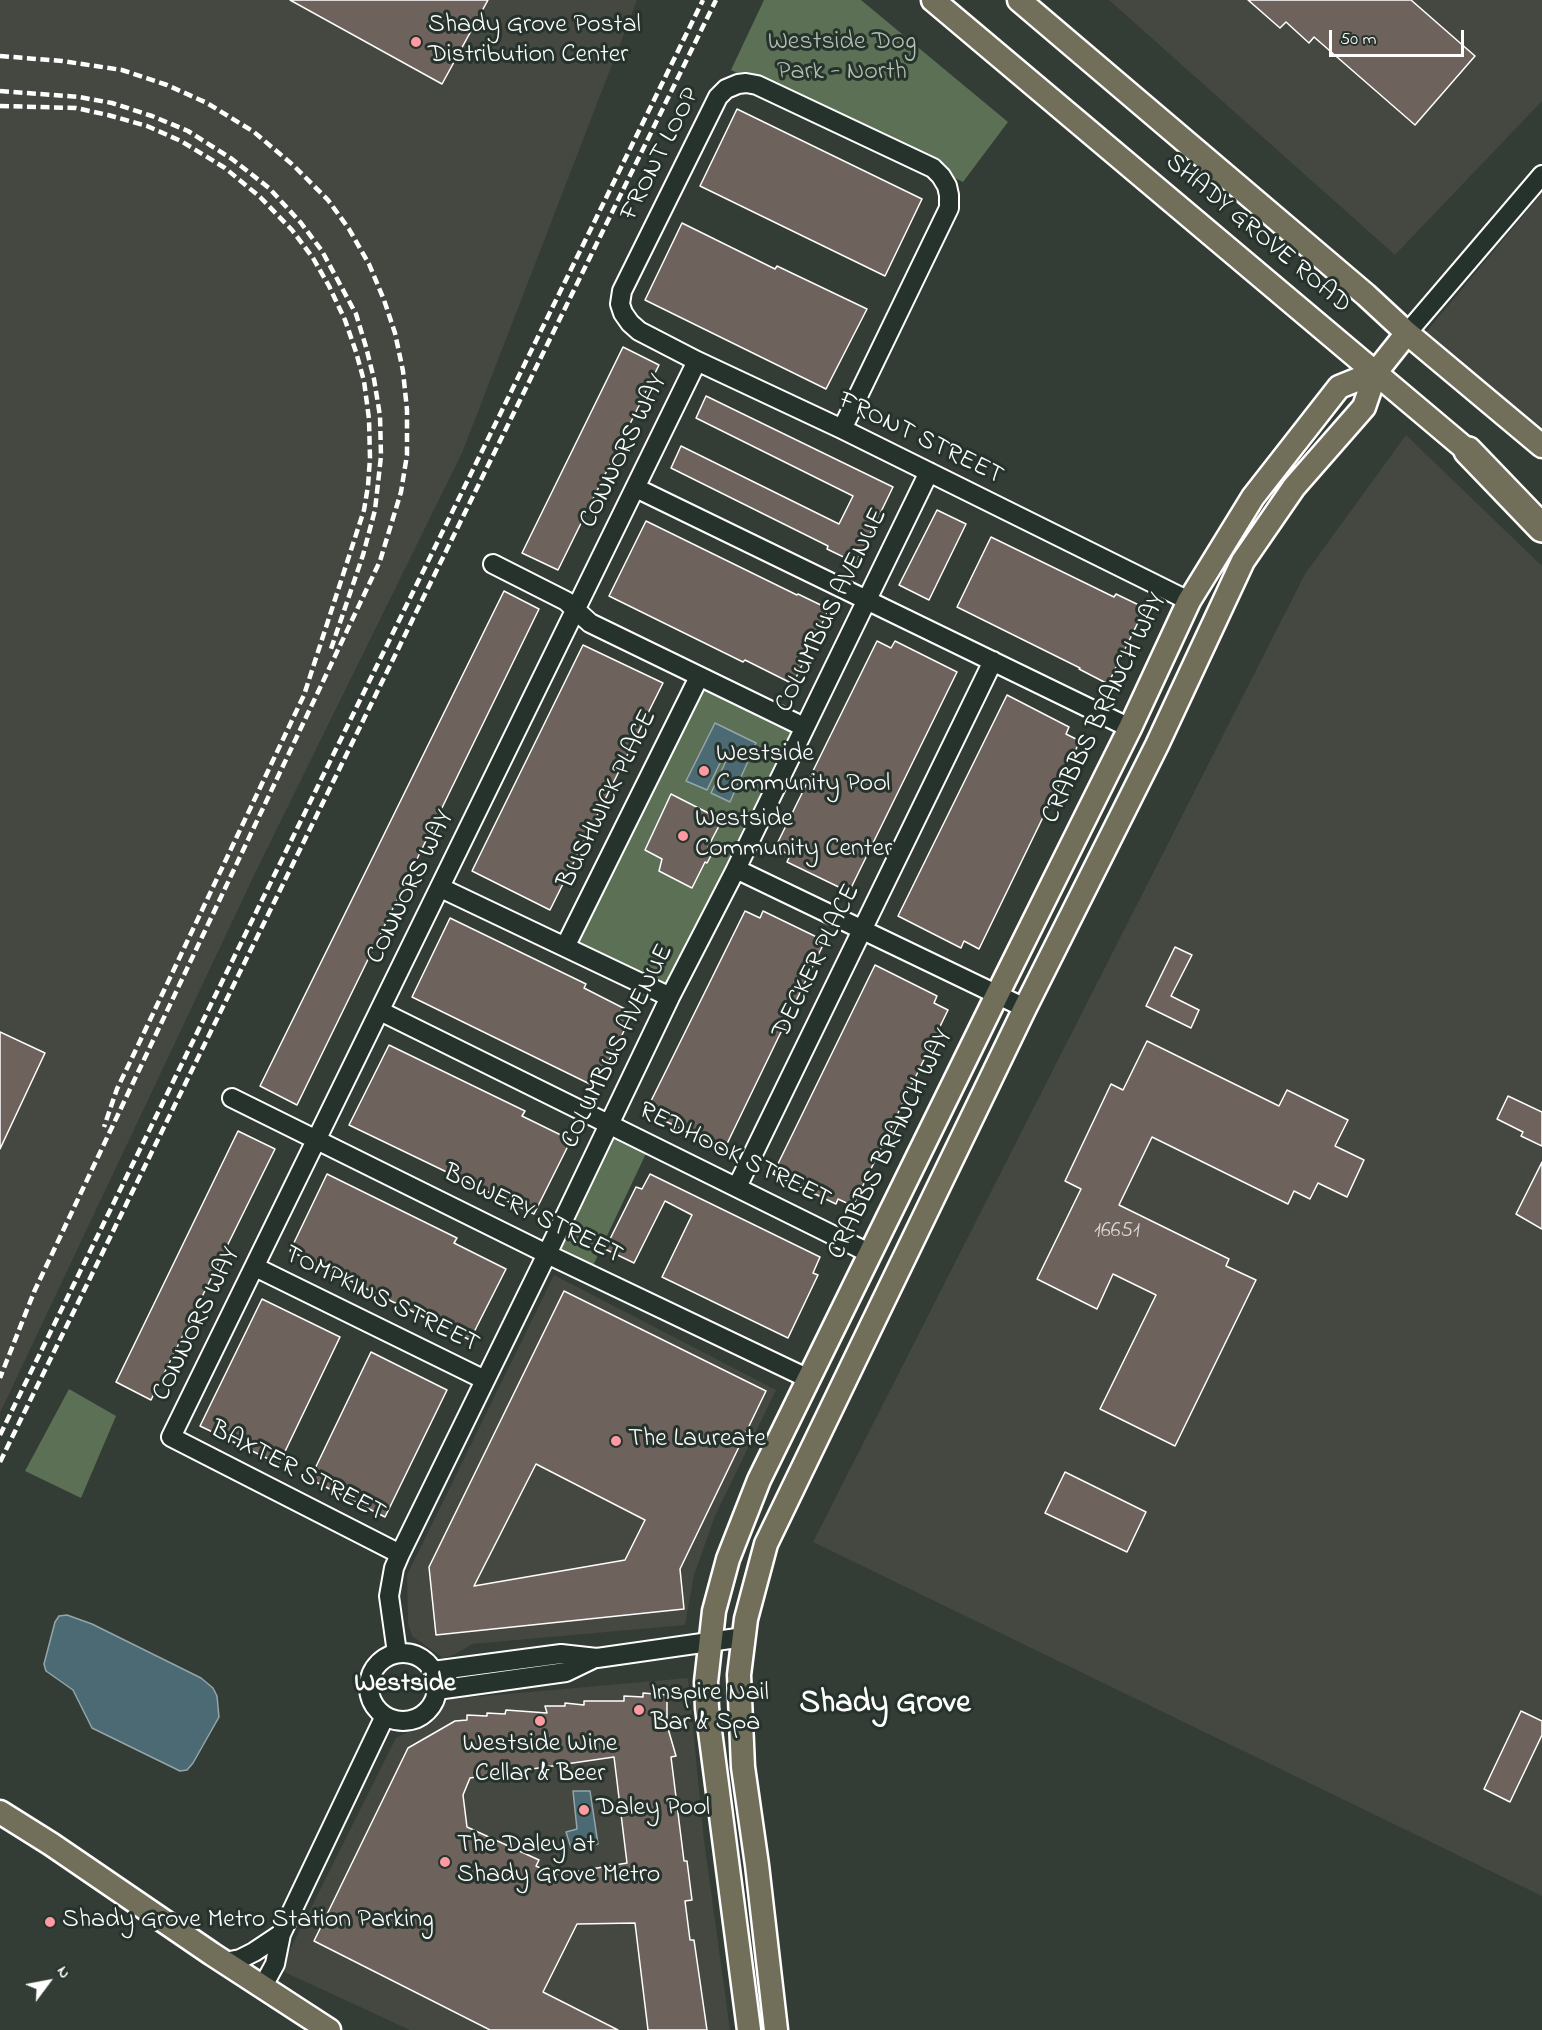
<!DOCTYPE html>
<html>
<head>
<meta charset="utf-8">
<style>
  body { margin:0 }
  #map { position:relative; width:1542px; height:2030px; overflow:hidden; background:#343c36; font-family:"Indie Flower",sans-serif }
  canvas { display:block }
  .north { position:absolute; left:18px; top:1952px; width:60px; height:60px; -webkit-text-stroke:4px #26332d; paint-order:stroke; rotate:58deg; font-size:16px; font-weight:700; line-height:24px; text-align:center; color:#fff }
  .north::after { content:''; display:block; margin:auto; width:21px; height:27px; background:#fff; clip-path:polygon(50% 0,100% 100%,50% 72%,0 100%) }
  .scale { position:absolute; left:1329px; top:30px; width:135px; height:27px; box-sizing:border-box; border:3px solid #fff; border-top:0; padding-left:8px; font-size:18px; line-height:21px; white-space:nowrap; color:#fff; -webkit-text-stroke:4px #26332d; paint-order:stroke }
</style>
</head>
<body>
<div id="map">
<canvas width="1542" height="2030"></canvas>
<div class="north">N</div>
<div class="scale">50 m</div>
</div>
<script>
const g = document.querySelector('canvas').getContext('2d');
g.lineJoin = 'round';
function paint(path, color) {
  g.fillStyle = color;
  g.fill(path, 'evenodd');
}
function poly(rows) {
  const path = new Path2D();
  for (const r of rows) {
    if (r.length === 3) {
      path.moveTo(r[0] + r[2], r[1]);
      path.arc(r[0], r[1], r[2], 0, 2 * Math.PI);
      continue;
    }
    path.moveTo(r[0], r[1]);
    for (let i = 2; i < r.length; i += 2) path.lineTo(r[i], r[i + 1]);
  }
  return path;
}
function stroke(path, color, width, dash) {
  g.strokeStyle = color;
  g.lineWidth = width;
  g.lineCap = dash ? 'butt' : 'round';
  g.setLineDash(dash || []);
  g.stroke(path);
}
function write(font, color, halo, rows, align = 'center') {
  g.font = font + ' "Indie Flower",sans-serif';
  g.lineWidth = 6;
  g.setLineDash([]);
  g.textBaseline = 'middle';
  g.strokeStyle = halo;
  g.fillStyle = color;
  for (const [text, x, y, turn = 0] of rows) {
    g.save();
    g.translate(x, y);
    g.rotate((+turn || 0) * Math.PI / 180);
    g.textAlign = isNaN(turn) ? turn : align;
    if (halo) g.strokeText(text, 0, 0);
    g.fillText(text, 0, 0);
    g.restore();
  }
}
paint(poly([
  [0,0,637,0,462,453,259,865,0,1413],
  [1109,0,1542,0,1542,101,1395,255],
  [1542,193,1542,428,1426,332],
  [1406,435,1542,566,1542,1896,813,1542,1305,574],
  [554,1275,776,1390,715,1516,694,1575,685,1625,472,1644,454,1655,443,1658,412,1636,408,1623,407,1575],
  [688,1678,704,1840,730,2030,410,2030,280,1970,396,1738,428,1722,444,1703,451,1699]
]), '#454741');
paint(poly([
  [764,0,861,0,1008,122,963,182,731,70],
  [700,679,801,729,668,993,565,947],
  [610,1125,650,1145,589,1274,547,1254],
  [69,1389,116,1416,81,1498,25,1471]
]), '#5b7054');
const water = poly([
  [715,723,756,743,730,802,711,793,726,761,722,759,707,790,686,781,715,723],
  [67,1615,92,1624,201,1678,213,1688,217,1696,219,1717,193,1763,187,1770,180,1771,92,1728,73,1690,46,1671,44,1664,55,1622,59,1616,67,1615],
  [573,1791,590,1791,598,1844,571,1848,566,1832,577,1829,573,1791]
]);
paint(water, '#4c6a73');
stroke(water, '#94a6ab', 1.5);
const building = poly([
  [290,0,488,0,442,84,290,0],
  [1248,0,1411,0,1475,56,1415,125,1314,37,1309,43,1286,22,1280,28,1248,0],
  [737,109,922,199,885,276,700,186,737,109],
  [682,223,775,269,777,266,867,309,826,389,645,300,682,223],
  [623,347,659,365,558,570,522,553,623,347],
  [706,396,893,487,856,563,827,549,828,546,671,468,681,446,839,524,853,496,696,418,706,396],
  [937,510,966,524,929,600,899,585,937,510],
  [646,521,797,595,798,594,829,609,793,684,745,660,743,662,609,596,646,521],
  [991,537,1114,597,1116,594,1145,608,1108,684,1079,669,1080,668,957,607,991,537],
  [504,591,539,609,297,1105,260,1086,504,591],
  [877,641,891,648,895,641,957,672,849,892,787,862,790,855,775,848,877,641],
  [583,645,663,683,550,910,472,871,583,645],
  [1007,695,1069,727,1066,734,1080,741,979,949,964,941,961,948,898,916,1007,695],
  [671,794,722,820,708,847,714,850,707,863,705,862,692,888,659,871,662,859,645,850,671,794],
  [745,911,760,918,763,911,825,941,724,1150,661,1119,664,1113,649,1105,745,911],
  [450,918,586,984,584,988,633,1013,596,1087,412,997,450,918],
  [1175,947,1192,955,1171,996,1199,1010,1191,1028,1146,1006,1175,947],
  [875,965,937,996,934,1003,948,1010,853,1206,838,1199,836,1204,773,1174,875,965],
  [0,1032,45,1053,0,1149,0,1032],
  [1147,1041,1279,1106,1287,1090,1348,1120,1335,1146,1364,1160,1347,1197,1318,1183,1310,1199,1294,1191,1288,1204,1152,1137,1119,1205,1229,1259,1226,1266,1256,1280,1175,1446,1100,1409,1156,1295,1113,1274,1097,1309,1037,1279,1081,1189,1065,1181,1111,1084,1123,1090,1147,1041],
  [389,1045,525,1111,522,1116,571,1140,534,1214,349,1125,389,1045],
  [1508,1096,1542,1112,1542,1146,1521,1136,1523,1132,1497,1119,1508,1096],
  [238,1131,275,1149,151,1400,116,1382,238,1131],
  [1542,1162,1542,1229,1516,1214,1542,1162],
  [327,1174,457,1238,454,1243,506,1269,470,1340,290,1251,327,1174],
  [650,1174,820,1257,813,1273,818,1275,788,1338,662,1277,692,1215,665,1201,634,1263,605,1249,636,1187,642,1189,650,1174],
  [564,1291,766,1391,680,1569,684,1609,436,1635,429,1567,564,1291],
  [536,1464,645,1520,625,1560,474,1586,536,1464],
  [262,1299,340,1337,279,1464,200,1426,262,1299],
  [371,1352,447,1390,385,1517,310,1479,371,1352],
  [1065,1472,1146,1512,1127,1552,1045,1513,1065,1472],
  [643,1693,667,1695,667,1725,676,1756,671,1757,684,1861,687,1861,692,1900,685,1901,690,1940,694,1940,707,2030,648,2030,635,1923,577,1924,543,1992,618,2030,490,2030,314,1941,408,1748,455,1721,467,1720,467,1715,487,1716,487,1713,505,1714,506,1710,547,1713,545,1706,565,1706,565,1703,584,1705,584,1701,624,1701,624,1696,643,1697,643,1693],
  [614,1757,627,1863,555,1875,536,1866,539,1860,467,1827,463,1795,470,1778,614,1757],
  [1521,1711,1542,1721,1542,1735,1510,1802,1484,1789,1521,1711]
]);
paint(building, '#6e625c');
stroke(building, '#fff', 1.5);
const minor = poly([
  [1407,333,1542,175],
  [842,429,949,208,949,195,947,186,941,176,933,168,757,85,746,83,738,84,726,89,718,97,622,291,620,304,623,313,630,323,639,331,697,361,842,429,1189,601],
  [636,488,1130,728],
  [493,564,566,601,590,623,804,727],
  [736,869,1025,1008],
  [441,888,670,997],
  [565,947,699,677],
  [380,1011,871,1254],
  [232,1098,547,1254,809,1379],
  [737,1187,993,661],
  [255,1267,485,1380],
  [400,1554,171,1437,697,361],
  [397,1653,389,1596,394,1568,400,1554,547,1254,670,997,736,869,929,472],
  [403,1687,34],
  [433,1671,561,1654,597,1658,744,1637],
  [437,1690,566,1672,595,1658],
  [225,1962,240,1959,254,1952,281,1934],
  [263,1986,275,1964,281,1934,385,1716]
]);
const major = poly([
  [933,0,1480,461],
  [1019,0,1366,295,1407,333,1542,446],
  [0,1812,51,1844,212,1954,329,2030],
  [749,2030,707,1708,706,1682,714,1611,728,1559,759,1480,997,995,1130,728,1189,601,1253,497,1339,387,1376,372],
  [776,2030,757,1865,743,1767,739,1675,746,1619,766,1544,1025,1008,1157,745,1243,561,1294,487,1364,407,1376,372,1407,333]
]);
const highway = poly([
  [1468,451,1542,528]
]);
stroke(minor, '#fff', 22);
stroke(major, '#fff', 27);
stroke(highway, '#fff', 32);
stroke(minor, '#26332d', 18);
stroke(major, '#716e59', 22);
stroke(highway, '#716e59', 27);
stroke(poly([
  [0,56,62,61,122,70,167,85,207,103,254,132,293,165,328,200,349,229,369,264,384,300,395,333,403,371,407,410,407,455,401,492,380,561,34,1292,0,1378],
  [0,91,79,97,112,103,152,116,188,131,232,159,269,188,301,223,322,251,356,314,366,347,374,379,380,416,381,456,375,510,363,555,331,649],
  [0,106,76,108,108,115,147,126,181,141,225,168,260,197,292,230,313,258,329,286,345,320,356,352,364,381,369,419,370,458,368,486,364,510,304,695,131,1060,117,1089,104,1127],
  [0,1435,703,0],
  [0,1462,716,0]
]), '#fff', 4.5, [9, 4.5]);
for (const [x, y, r, color] of [
  [416,42,6,"#ff9aa2"],
  [704,771,6,"#ff9aa2"],
  [683,836,6,"#ff9aa2"],
  [616,1441,6,"#ff9aa2"],
  [639,1710,6,"#ff9aa2"],
  [540,1721,6,"#ff9aa2"],
  [584,1810,6,"#ff9aa2"],
  [445,1862,6,"#ff9aa2"],
  [50,1922,6,"#ff9aa2"]
]) {
  const dot = new Path2D();
  dot.arc(x, y, r, 0, 2 * Math.PI);
  g.fillStyle = color;
  g.fill(dot);
  stroke(dot, '#26332d', 2);
}
write('22px', '#dbd8d6', null, [
  ["16651",1117,1232]
]);
write('26px', '#fff', '#26332d', [
  ["Shady Grove Postal",428,27],
  ["Distribution Center",428,57],
  ["Westside",716,756],
  ["Community Pool",716,786],
  ["Westside",695,821],
  ["Community Center",695,851],
  ["The Laureate",628,1441],
  ["Inspire Nail",651,1695],
  ["Bar & Spa",651,1725],
  ["Westside Wine",540,1746,"center"],
  ["Cellar & Beer",540,1776,"center"],
  ["Daley Pool",596,1810],
  ["The Daley at",457,1847],
  ["Shady Grove Metro",457,1877],
  ["Shady Grove Metro Station Parking",62,1922]
], 'left');
write('26px', '#b5bfb2', '#26332d', [
  ["Westside Dog",842,44],
  ["Park - North",842,74]
]);
write('26px', '#fff', '#26332d', [
  ["FRONT LOOP",662,155,-63],
  ["SHADY GROVE ROAD",1257,235,40],
  ["FRONT STREET",920,440,26],
  ["CONNORS WAY",625,452,-64],
  ["COLUMBUS AVENUE",833,611,-64],
  ["CRABBS BRANCH WAY",1106,709,-64],
  ["BUSHWICK PLACE",609,800,-64],
  ["CONNORS WAY",412,888,-64],
  ["DECKER PLACE",818,962,-64],
  ["COLUMBUS AVENUE",619,1047,-64],
  ["CRABBS BRANCH WAY",892,1145,-64],
  ["REDHOOK STREET",734,1157,26],
  ["BOWERY STREET",532,1216,26],
  ["TOMPKINS STREET",381,1301,26],
  ["CONNORS WAY",198,1325,-64],
  ["BAXTER STREET",297,1473,27]
]);
write('bold 27px', '#fff', '#26332d', [
  ["Westside",405,1686]
]);
write('bold 32px', '#fff', '#26332d', [
  ["Shady Grove",885,1706]
]);
</script>
</body>
</html>
